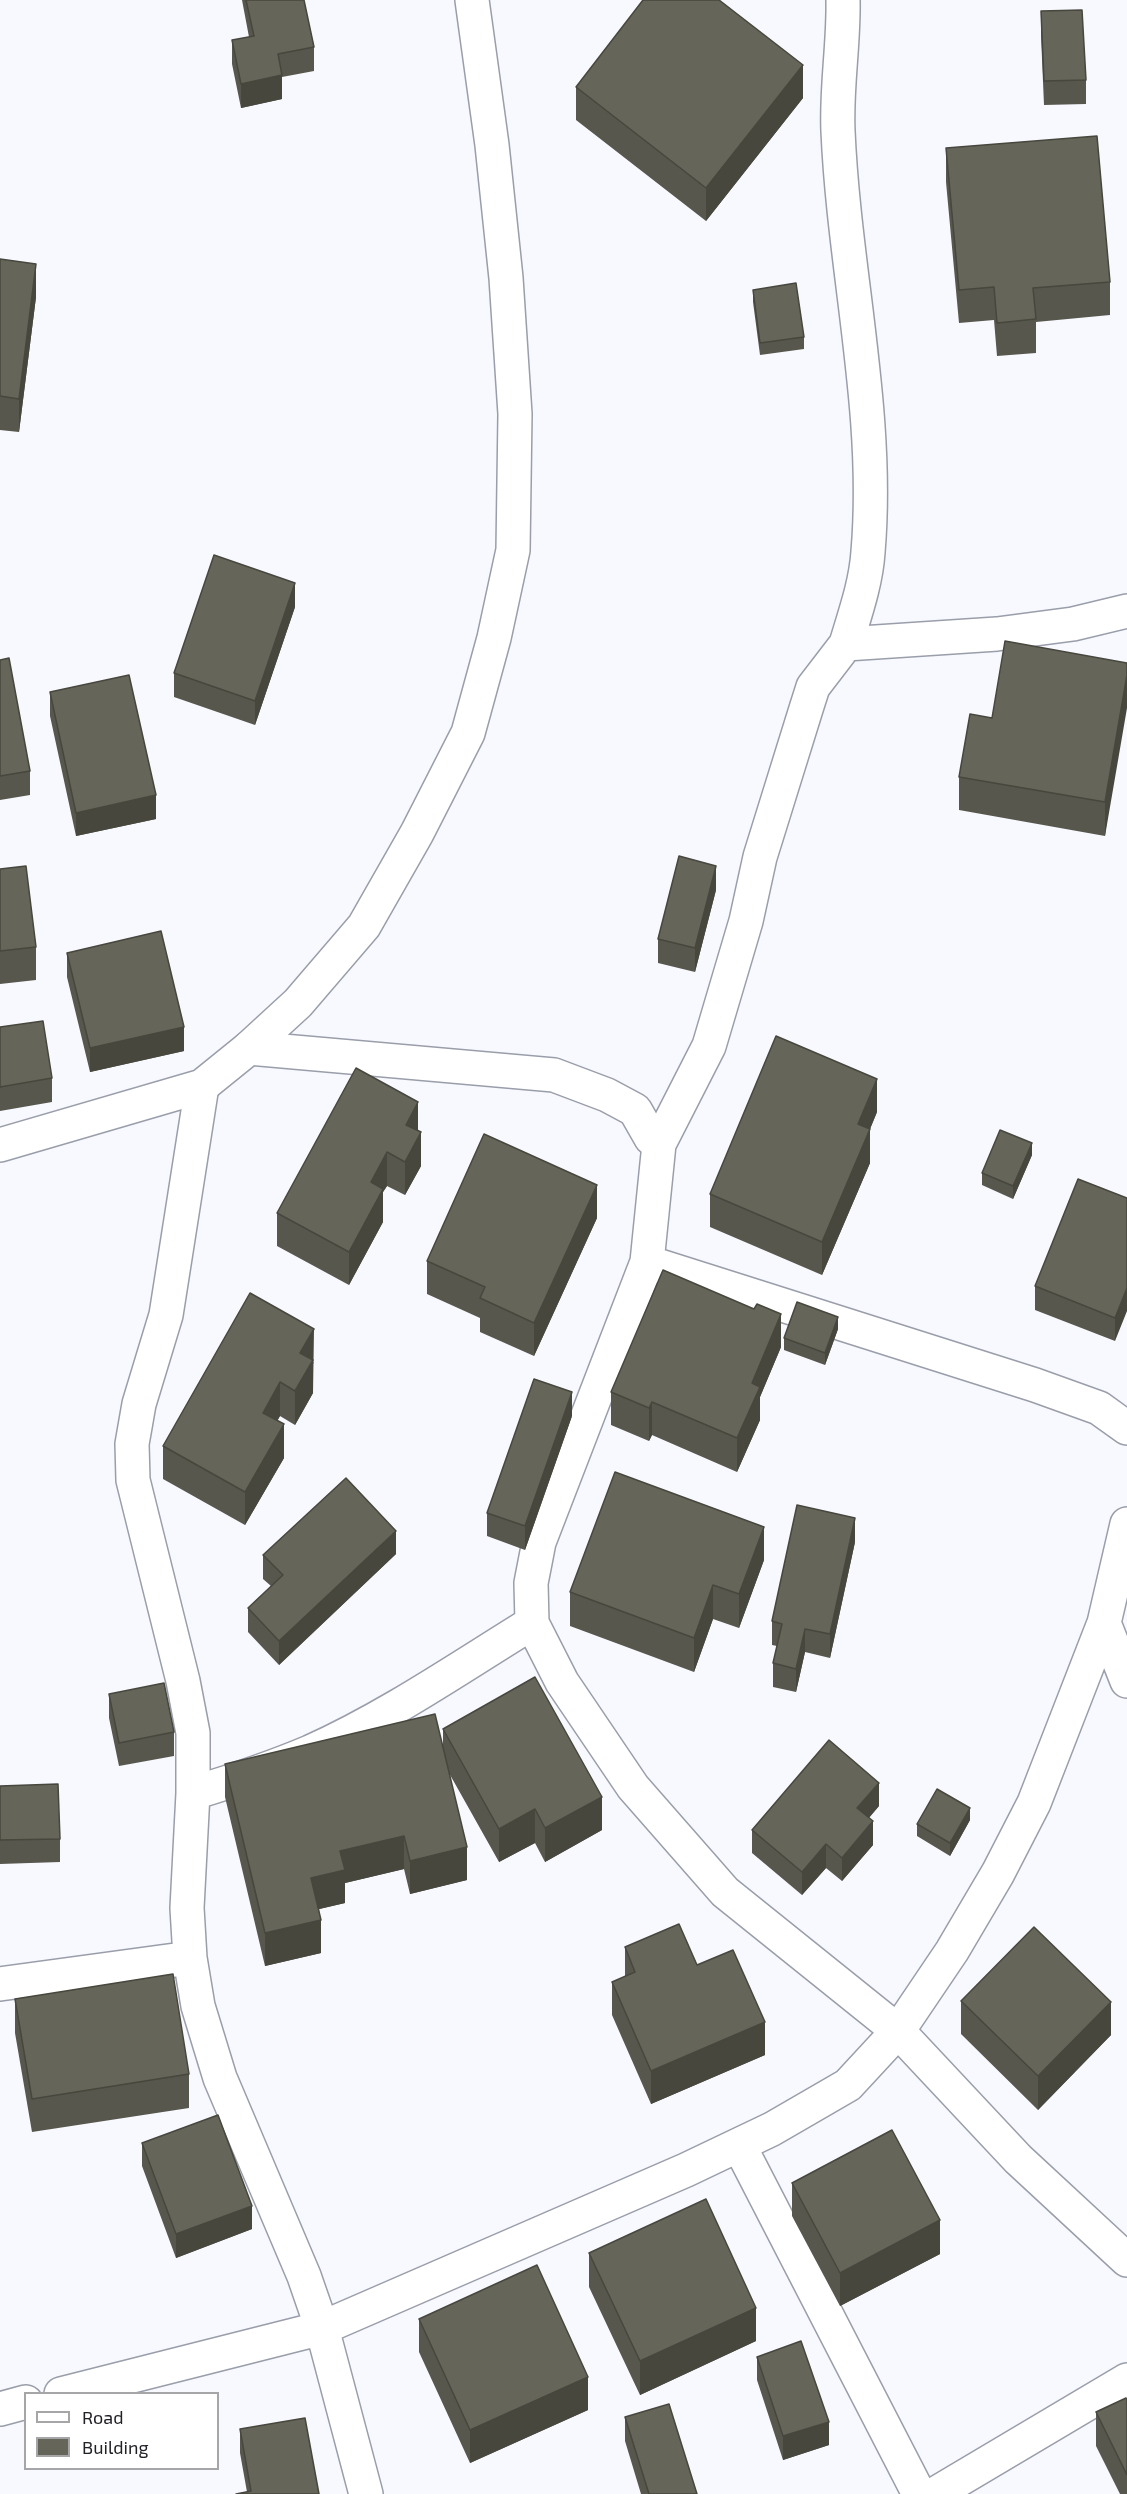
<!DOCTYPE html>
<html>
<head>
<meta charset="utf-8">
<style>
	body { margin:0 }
	#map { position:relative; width:1127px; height:2494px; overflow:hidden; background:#f7f9fe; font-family:"Exo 2",sans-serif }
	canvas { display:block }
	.legend { position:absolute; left:24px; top:2392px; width:195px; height:78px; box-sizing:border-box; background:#fff; border:2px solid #a6a6a8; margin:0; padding:8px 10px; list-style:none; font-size:18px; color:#202126 }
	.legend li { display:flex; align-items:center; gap:12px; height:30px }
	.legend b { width:30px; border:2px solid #a6a6a8 }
</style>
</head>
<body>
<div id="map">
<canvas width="1127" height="2494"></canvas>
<ul class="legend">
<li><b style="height:8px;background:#fff"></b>Road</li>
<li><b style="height:16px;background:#666559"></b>Building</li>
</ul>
</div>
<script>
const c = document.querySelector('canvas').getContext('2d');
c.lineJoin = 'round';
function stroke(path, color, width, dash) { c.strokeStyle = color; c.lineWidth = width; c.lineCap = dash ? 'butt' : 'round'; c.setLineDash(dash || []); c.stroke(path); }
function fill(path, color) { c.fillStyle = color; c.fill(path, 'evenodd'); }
const minor = new Path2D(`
	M 843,0 C 844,44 836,87 838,131 C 844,271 880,411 868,552 C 866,583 855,614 846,644
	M 1127,611 L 1073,624 L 997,634 L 846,644 L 813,687 L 806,709 L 760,857 L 746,921 L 709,1046 L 659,1144 L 647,1262 L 539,1542 L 531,1583 L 532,1623 L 562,1682 L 633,1787 L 725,1892 L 898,2031 L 1018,2159 L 1127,2260
	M 249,1048 L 554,1075 L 607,1095 L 635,1110 L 651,1138 L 659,1144
	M 202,1086 L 166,1315 L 139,1404 L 132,1444 L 133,1480 L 183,1681 L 193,1733 L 193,1793 L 187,1908 L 190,1958 L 198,2006 L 220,2078 L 304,2276 L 322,2328 L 366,2494
	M 647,1262 L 1035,1385 L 1099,1408 L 1127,1428
	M 1127,1524 L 1104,1623 L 1127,1681
	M 193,1793 C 233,1781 272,1768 310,1752 C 388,1717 459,1668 532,1623
	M 0,1984 L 190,1958
	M 739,2145 L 919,2494
	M 61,2394 L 322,2328 L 686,2170 L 772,2129 L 848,2085 L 898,2031 L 952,1951 L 998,1873 L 1034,1803 L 1104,1623
	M 0,2409 L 26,2402
	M 935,2494 L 1127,2380`);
const secondary = new Path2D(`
	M 0,1145 L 202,1086 L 249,1048 L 298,1003 L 364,926 L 417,833 L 468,733 L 494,638 L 513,550 L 515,414 L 506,278 L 492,145 L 472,0`);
stroke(minor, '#9a9eaa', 36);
stroke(secondary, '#9a9eaa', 36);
stroke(minor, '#fff', 33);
stroke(secondary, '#fff', 33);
fill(new Path2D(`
	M 242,0 L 304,0 L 314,47 L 314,71 L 282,77 L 282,99 L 241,108 L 232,64 L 232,40 L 249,37 Z
	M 1041,11 L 1086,80 L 1086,104 L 1044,105 L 1041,35 Z
	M 576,87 L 803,98 L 706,221 L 576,120 Z
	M 946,148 L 1110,282 L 1110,315 L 1036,322 L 1036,353 L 997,356 L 994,320 L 959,323 L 946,182 Z
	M 0,259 L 36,297 L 19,432 L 0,430 Z
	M 753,290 L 804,337 L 804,349 L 760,355 L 753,302 Z
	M 295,607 L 255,725 L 174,697 L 174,673 Z
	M 0,660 L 30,771 L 30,795 L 0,800 Z
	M 1127,663 L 1105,836 L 959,810 L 959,777 Z
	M 50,692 L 156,819 L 76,836 L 50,716 Z
	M 0,869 L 36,947 L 36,980 L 0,984 Z
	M 716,890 L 695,972 L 658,963 L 658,939 Z
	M 67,953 L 184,1051 L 90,1072 L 67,977 Z
	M 0,1027 L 52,1078 L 52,1102 L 0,1111 Z
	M 877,1112 L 870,1129 L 870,1163 L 822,1275 L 710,1227 L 710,1194 Z
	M 418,1131 L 421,1166 L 405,1195 L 387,1186 L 383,1192 L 383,1222 L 349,1285 L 277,1246 L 277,1213 Z
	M 1032,1155 L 1013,1199 L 982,1185 L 982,1173 Z
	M 1127,1198 L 1115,1341 L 1035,1310 L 1035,1286 Z
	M 597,1218 L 534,1356 L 480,1332 L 480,1318 L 427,1294 L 427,1261 Z
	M 838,1329 L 825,1365 L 784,1350 L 784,1338 Z
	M 781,1347 L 760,1397 L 760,1420 L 737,1472 L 652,1435 L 649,1441 L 611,1425 L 611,1392 Z
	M 314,1362 L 313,1364 L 313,1393 L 295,1425 L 280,1416 L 277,1421 L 284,1458 L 245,1525 L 163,1479 L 163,1446 Z
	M 572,1416 L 525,1550 L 487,1536 L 487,1513 Z
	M 855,1542 L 830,1658 L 805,1652 L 796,1692 L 773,1687 L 773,1663 L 777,1646 L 772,1645 L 772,1621 Z
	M 396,1554 L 279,1665 L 248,1632 L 248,1608 L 271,1586 L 263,1579 L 263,1555 Z
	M 764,1560 L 739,1628 L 713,1619 L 694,1672 L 570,1626 L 570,1592 Z
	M 109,1694 L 174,1732 L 174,1756 L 119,1766 L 109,1718 Z
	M 443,1729 L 602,1830 L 545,1862 L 535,1843 L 499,1862 L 449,1773 L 467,1880 L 410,1894 L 404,1869 L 345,1883 L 345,1903 L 319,1909 L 321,1953 L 265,1966 L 225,1797 L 225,1764 L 443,1748 Z
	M 0,1786 L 60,1839 L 60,1862 L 0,1864 Z
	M 879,1806 L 869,1818 L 873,1845 L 842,1881 L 826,1868 L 802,1895 L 752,1853 L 752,1830 Z
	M 970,1820 L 950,1856 L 917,1836 L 917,1824 Z
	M 625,1947 L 765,2055 L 651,2104 L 612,2015 L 612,1982 L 625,1977 Z
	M 15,1999 L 189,2074 L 189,2108 L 32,2132 L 15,2033 Z
	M 961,2001 L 1111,2035 L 1038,2110 L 961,2034 Z
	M 142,2143 L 252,2229 L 176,2258 L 142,2166 Z
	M 792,2183 L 940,2254 L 840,2306 L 792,2216 Z
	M 589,2253 L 756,2341 L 640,2395 L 589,2287 Z
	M 419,2319 L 588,2410 L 470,2463 L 419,2352 Z
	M 757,2357 L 829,2445 L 783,2460 L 757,2380 Z
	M 1127,2399 L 1127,2494 L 1120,2494 L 1096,2446 L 1096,2412 Z
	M 625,2417 L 697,2494 L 641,2494 L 625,2441 Z
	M 240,2429 L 319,2494 L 247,2492 L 240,2453 Z`), '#58574d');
fill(new Path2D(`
	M 803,65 L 803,98 L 706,221 L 706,188 Z
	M 282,75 L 282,99 L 241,108 L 241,84 Z
	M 36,264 L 36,297 L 19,432 L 19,399 Z
	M 295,583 L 295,607 L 255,725 L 255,701 Z
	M 1127,675 L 1127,708 L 1105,836 L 1105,802 Z
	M 156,795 L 156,819 L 76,836 L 76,813 Z
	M 716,866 L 716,890 L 695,972 L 695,948 Z
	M 184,1027 L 184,1051 L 90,1072 L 90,1048 Z
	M 877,1079 L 877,1112 L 858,1158 L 858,1124 Z
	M 418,1102 L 418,1135 L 406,1125 Z
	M 870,1129 L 870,1163 L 822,1275 L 822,1242 Z
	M 421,1132 L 421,1166 L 405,1195 L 405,1162 Z
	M 1032,1143 L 1032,1155 L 1013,1199 L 1013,1186 Z
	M 387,1152 L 387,1186 L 383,1192 L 383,1222 L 349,1285 L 349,1252 L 371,1182 Z
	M 597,1185 L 597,1218 L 534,1356 L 534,1323 Z
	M 1127,1288 L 1127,1311 L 1115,1341 L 1115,1318 Z
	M 781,1314 L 781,1347 L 760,1397 L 760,1420 L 737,1472 L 737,1438 L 752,1383 Z
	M 838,1317 L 838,1329 L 825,1365 L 825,1353 Z
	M 314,1329 L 313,1393 L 295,1425 L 295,1391 L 300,1353 Z
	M 280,1382 L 280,1416 L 263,1446 L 263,1413 Z
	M 572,1392 L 572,1416 L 525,1550 L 525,1526 Z
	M 652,1402 L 652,1435 L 649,1441 L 649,1408 Z
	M 284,1424 L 284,1458 L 245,1525 L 245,1492 Z
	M 855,1518 L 855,1542 L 830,1658 L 830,1634 Z
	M 764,1527 L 764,1560 L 739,1628 L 739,1594 Z
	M 396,1531 L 396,1554 L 279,1665 L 279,1641 Z
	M 713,1585 L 713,1619 L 694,1672 L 694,1638 Z
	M 805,1629 L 805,1652 L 796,1692 L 796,1669 Z
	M 879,1783 L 879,1806 L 857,1831 L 857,1808 Z
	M 602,1797 L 602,1830 L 545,1862 L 545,1828 Z
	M 970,1808 L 970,1820 L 950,1856 L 950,1843 Z
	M 535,1809 L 535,1843 L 499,1862 L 499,1829 Z
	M 873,1821 L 873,1845 L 842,1881 L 842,1858 Z
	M 404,1836 L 404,1869 L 345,1883 L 345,1903 L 311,1911 L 311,1878 L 340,1851 Z
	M 826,1844 L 826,1868 L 802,1895 L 802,1872 Z
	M 467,1847 L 467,1880 L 410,1894 L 410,1861 Z
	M 321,1920 L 321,1953 L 265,1966 L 265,1933 Z
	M 1111,2002 L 1111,2035 L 1038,2110 L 1038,2076 Z
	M 765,2022 L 765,2055 L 651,2104 L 651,2071 Z
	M 252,2206 L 252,2229 L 176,2258 L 176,2234 Z
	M 940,2220 L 940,2254 L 840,2306 L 840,2273 Z
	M 756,2308 L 756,2341 L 640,2395 L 640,2361 Z
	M 588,2377 L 588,2410 L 470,2463 L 470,2430 Z
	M 829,2422 L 829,2445 L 783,2460 L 783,2436 Z`), '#47473e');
const building = new Path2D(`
	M 246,0 L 304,0 L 314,47 L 278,54 L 282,75 L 241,84 L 232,40 L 254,36 Z
	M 643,0 L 719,0 L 803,65 L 706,188 L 576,87 Z
	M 1082,10 L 1086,80 L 1044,81 L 1041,11 Z
	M 1097,136 L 1110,282 L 1033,288 L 1036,319 L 997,323 L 994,287 L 959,290 L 946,148 Z
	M 0,259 L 36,264 L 19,399 L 0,396 Z
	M 796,283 L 804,337 L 760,343 L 753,290 Z
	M 214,555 L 295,583 L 255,701 L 174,673 Z
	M 1005,641 L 1127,663 L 1127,675 L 1105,802 L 959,777 L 970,714 L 992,718 Z
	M 9,658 L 30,771 L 0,776 L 0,660 Z
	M 129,675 L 156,795 L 76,813 L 50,692 Z
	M 679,856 L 716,866 L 695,948 L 658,939 Z
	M 26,866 L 36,947 L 0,951 L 0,869 Z
	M 161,931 L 184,1027 L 90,1048 L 67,953 Z
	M 43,1021 L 52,1078 L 0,1087 L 0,1027 Z
	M 776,1036 L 877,1079 L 858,1124 L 870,1129 L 822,1242 L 710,1194 Z
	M 356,1068 L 418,1102 L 406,1125 L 421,1132 L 405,1162 L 387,1152 L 371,1182 L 383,1189 L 349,1252 L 277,1213 Z
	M 1000,1130 L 1032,1143 L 1013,1186 L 982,1173 Z
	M 484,1134 L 597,1185 L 534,1323 L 480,1298 L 485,1287 L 427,1261 Z
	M 1078,1179 L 1127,1198 L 1127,1288 L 1115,1318 L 1035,1286 Z
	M 663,1270 L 754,1309 L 757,1304 L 781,1314 L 752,1383 L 760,1387 L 737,1438 L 652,1402 L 649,1408 L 611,1392 Z
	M 250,1293 L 314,1329 L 300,1353 L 313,1360 L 295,1391 L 280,1382 L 263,1413 L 284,1424 L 245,1492 L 163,1446 Z
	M 797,1302 L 838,1317 L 825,1353 L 784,1338 Z
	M 534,1379 L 572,1392 L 525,1526 L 487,1513 Z
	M 615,1472 L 764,1527 L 739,1594 L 713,1585 L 694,1638 L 570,1592 Z
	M 346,1478 L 396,1531 L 279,1641 L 248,1608 L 283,1575 L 263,1555 Z
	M 797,1505 L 855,1518 L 830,1634 L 805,1629 L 796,1669 L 773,1663 L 782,1624 L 772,1621 Z
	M 535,1677 L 602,1797 L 545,1828 L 535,1809 L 499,1829 L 443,1729 Z
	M 164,1683 L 174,1732 L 119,1743 L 109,1694 Z
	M 435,1714 L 467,1847 L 410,1861 L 404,1836 L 340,1851 L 345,1870 L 311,1878 L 321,1920 L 265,1933 L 225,1764 Z
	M 829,1740 L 879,1783 L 857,1808 L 873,1821 L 842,1858 L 826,1844 L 802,1872 L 752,1830 Z
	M 58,1784 L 60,1839 L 0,1840 L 0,1786 Z
	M 937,1789 L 970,1808 L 950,1843 L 917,1824 Z
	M 679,1924 L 697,1965 L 733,1950 L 765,2022 L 651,2071 L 612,1982 L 635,1972 L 625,1947 Z
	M 1034,1927 L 1111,2002 L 1038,2076 L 961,2001 Z
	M 173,1974 L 189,2074 L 32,2099 L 15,1999 Z
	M 218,2115 L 252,2206 L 176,2234 L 142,2143 Z
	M 892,2130 L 940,2220 L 840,2273 L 792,2183 Z
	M 706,2199 L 756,2308 L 640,2361 L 589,2253 Z
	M 537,2265 L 588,2377 L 470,2430 L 419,2319 Z
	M 801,2341 L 829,2422 L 783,2436 L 757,2357 Z
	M 1126,2398 L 1127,2399 L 1127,2475 L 1096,2412 Z
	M 669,2404 L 697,2494 L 649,2494 L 625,2417 Z
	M 305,2418 L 319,2494 L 236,2494 L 251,2491 L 240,2429 Z`);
fill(building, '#666559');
stroke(building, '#47473e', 1.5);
</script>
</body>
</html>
